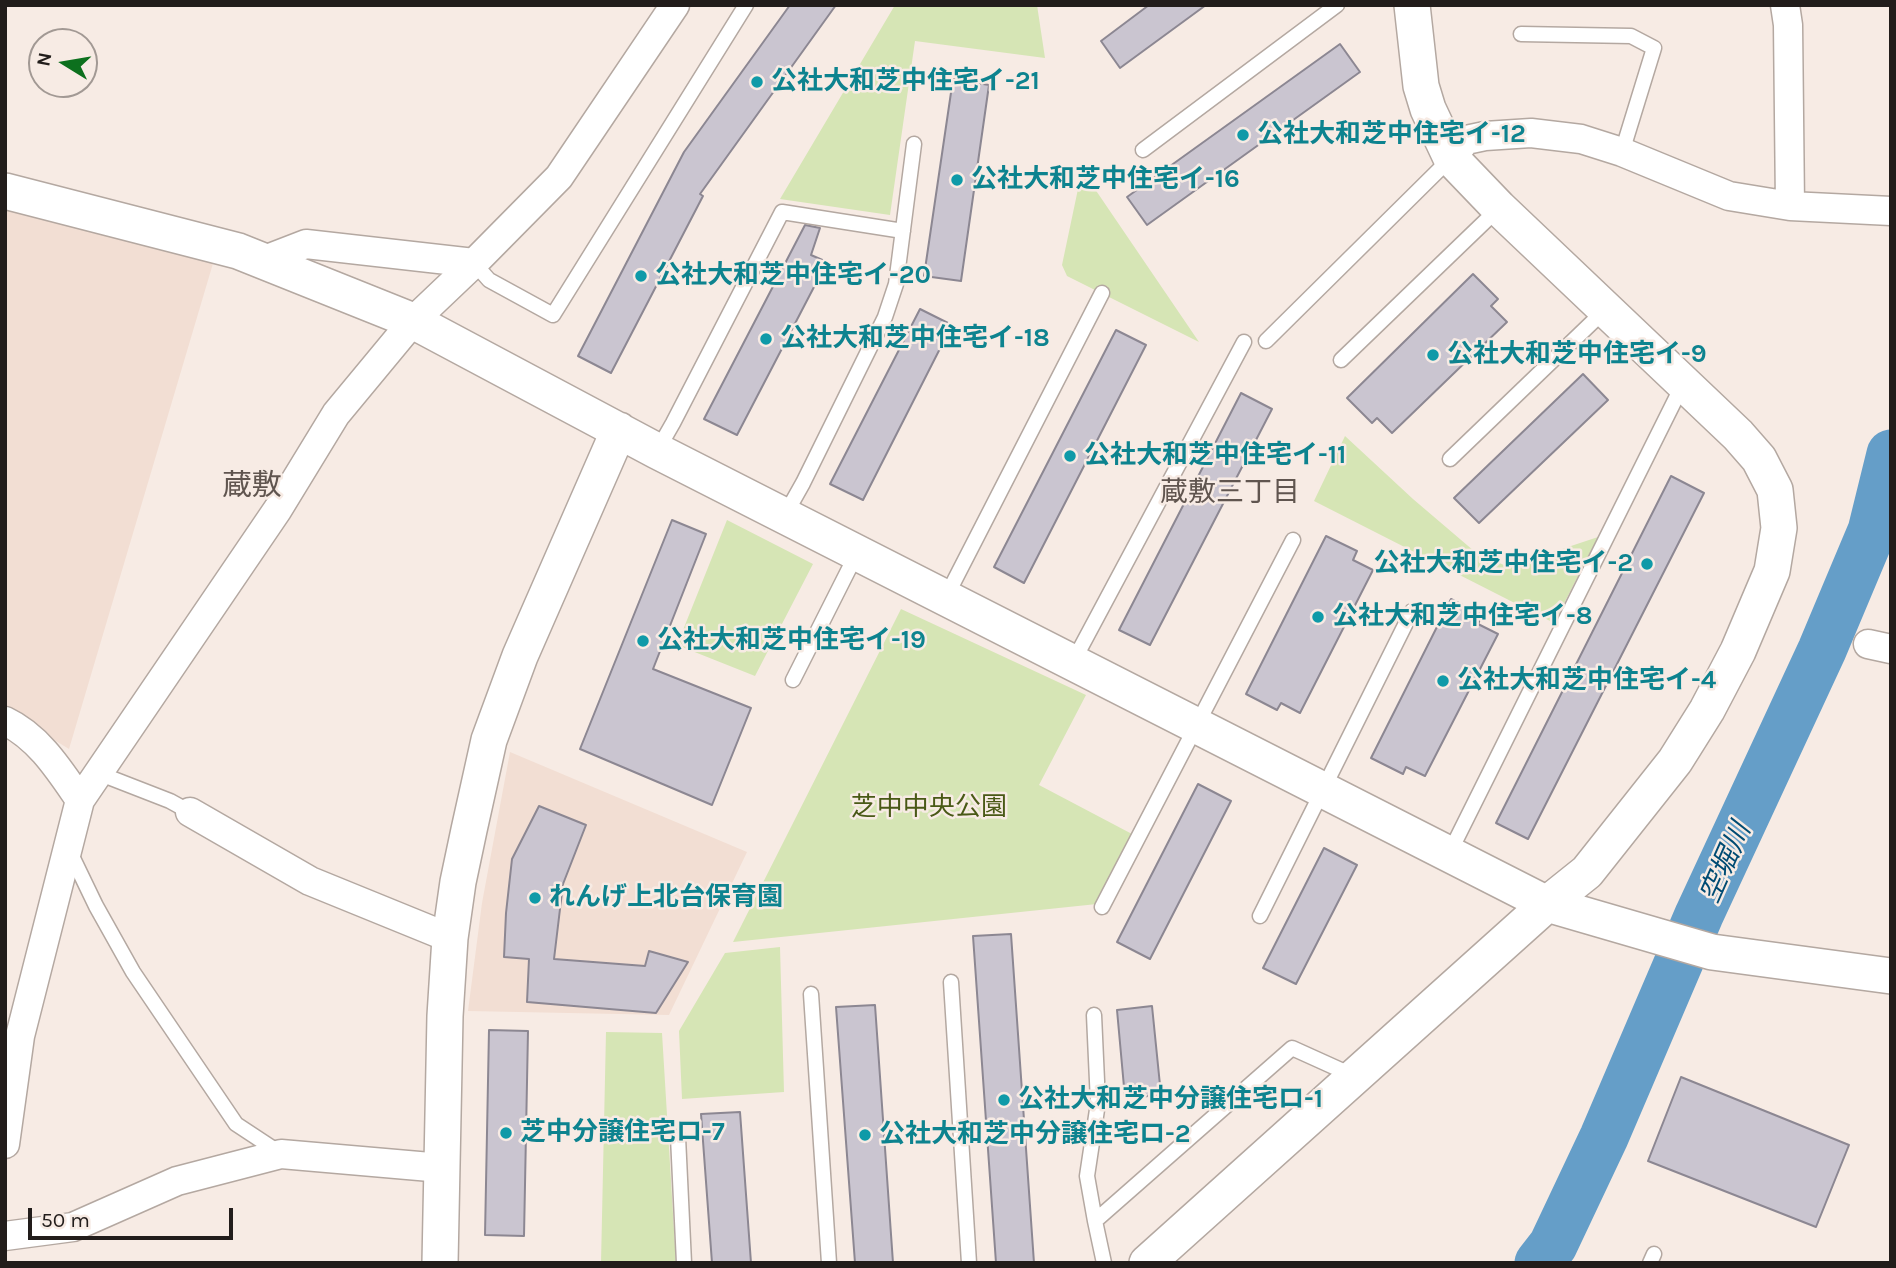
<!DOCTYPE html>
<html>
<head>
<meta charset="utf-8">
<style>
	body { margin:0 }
	#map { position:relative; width:1896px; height:1268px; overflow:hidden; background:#f7ebe4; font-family:Karla,sans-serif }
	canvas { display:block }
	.frame { position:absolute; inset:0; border:7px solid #221d1b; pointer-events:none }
	.north { position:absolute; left:28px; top:28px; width:70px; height:70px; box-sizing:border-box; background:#f7ebe4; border:2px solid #a29994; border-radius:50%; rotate:281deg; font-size:19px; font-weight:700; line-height:28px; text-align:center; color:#221d1b }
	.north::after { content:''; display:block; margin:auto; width:24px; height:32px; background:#0d701e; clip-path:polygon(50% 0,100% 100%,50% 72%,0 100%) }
	.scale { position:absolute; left:28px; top:1208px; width:205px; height:32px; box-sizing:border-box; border:4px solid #221d1b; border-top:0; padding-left:9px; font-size:21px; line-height:24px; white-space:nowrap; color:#221d1b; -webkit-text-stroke:5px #f7ebe4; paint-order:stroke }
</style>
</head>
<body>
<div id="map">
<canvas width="1896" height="1268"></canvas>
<div class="frame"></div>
<div class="north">N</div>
<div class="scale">50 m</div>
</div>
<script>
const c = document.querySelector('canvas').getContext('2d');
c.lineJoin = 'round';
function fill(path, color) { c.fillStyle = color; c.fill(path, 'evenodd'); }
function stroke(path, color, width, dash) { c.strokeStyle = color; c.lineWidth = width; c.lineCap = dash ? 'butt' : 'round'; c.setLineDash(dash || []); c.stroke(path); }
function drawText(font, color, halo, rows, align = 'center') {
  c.font = font + ' Karla,"Noto Sans JP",sans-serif'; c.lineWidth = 5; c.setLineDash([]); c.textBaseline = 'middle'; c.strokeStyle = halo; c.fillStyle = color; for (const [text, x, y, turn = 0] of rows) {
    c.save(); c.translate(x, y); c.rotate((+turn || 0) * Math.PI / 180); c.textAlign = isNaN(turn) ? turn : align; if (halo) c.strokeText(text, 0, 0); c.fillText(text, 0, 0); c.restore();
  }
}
fill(new Path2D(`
	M 5,205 L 214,260 L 69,749 L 5,710 Z
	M 510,752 L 747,852 L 669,1015 L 468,1011 L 482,903 Z`), '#f2ded3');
fill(new Path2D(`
	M 895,5 L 1037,5 L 1045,58 L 915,41 L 890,215 L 780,199 Z
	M 1082,170 L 1199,342 L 1067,276 L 1062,265 Z
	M 1345,436 L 1413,499 L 1474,551 L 1508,567 L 1598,537 L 1554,623 L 1314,501 Z
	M 727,520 L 813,564 L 755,676 L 677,645 Z
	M 901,609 L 1086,695 L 1039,785 L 1132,834 L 1097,904 L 733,942 Z
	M 780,947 L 784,1092 L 682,1099 L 679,1031 L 725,953 Z
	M 606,1032 L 662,1033 L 676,1263 L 601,1263 Z`), '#d6e5b5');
stroke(new Path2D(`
	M 1539,1263 L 1553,1245 L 1604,1137 L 1699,915 L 1822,650 L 1872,531 L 1891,454`), '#659ec8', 49);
const building = new Path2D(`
	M 790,5 L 836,5 L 700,194 L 703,196 L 611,373 L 578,356 L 684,152 Z
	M 1149,5 L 1206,5 L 1120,68 L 1101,41 Z
	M 1340,44 L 1360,72 L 1147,225 L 1127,197 Z
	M 953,79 L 989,85 L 961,281 L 924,276 Z
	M 805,225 L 820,228 L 811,255 L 827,262 L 737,435 L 704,419 Z
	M 1473,274 L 1498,299 L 1491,306 L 1507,322 L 1392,433 L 1377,418 L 1372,423 L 1347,398 Z
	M 920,309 L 952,325 L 863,500 L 830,484 Z
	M 1116,330 L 1146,345 L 1024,583 L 994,567 Z
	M 1583,374 L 1608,400 L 1479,523 L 1454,498 Z
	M 1241,393 L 1272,409 L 1150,645 L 1119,630 Z
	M 1671,476 L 1704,493 L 1528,839 L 1496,823 Z
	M 672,520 L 706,534 L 653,669 L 751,708 L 712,805 L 580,749 Z
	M 1326,536 L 1357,551 L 1353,560 L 1373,570 L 1300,713 L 1281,703 L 1277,710 L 1246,694 Z
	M 1451,599 L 1482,615 L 1478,624 L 1498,634 L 1425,776 L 1406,767 L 1403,774 L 1371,758 Z
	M 1198,784 L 1231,801 L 1150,959 L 1117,942 Z
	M 539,806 L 586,825 L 563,884 L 554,959 L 645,966 L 649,951 L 688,962 L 656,1013 L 527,1002 L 529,959 L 504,957 L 506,913 L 512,859 Z
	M 1324,848 L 1357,865 L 1296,984 L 1263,968 Z
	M 1011,934 L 1034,1263 L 996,1263 L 973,936 Z
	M 875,1005 L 893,1263 L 855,1263 L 836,1007 Z
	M 1152,1006 L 1161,1095 L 1125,1098 L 1117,1010 Z
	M 489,1030 L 528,1031 L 524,1236 L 485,1235 Z
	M 1681,1077 L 1849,1145 L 1816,1227 L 1648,1161 Z
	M 740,1112 L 751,1263 L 712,1263 L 701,1114 Z`);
fill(building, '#cac5d0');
stroke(building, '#8c8792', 2);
const service = new Path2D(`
	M 1521,34 L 1631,36 L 1654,48 L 1622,152
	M 1143,150 L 1337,5
	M 474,263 L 489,280 L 553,315 L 746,5
	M 1266,341 L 1450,159
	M 1341,360 L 1499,208
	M 657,451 L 673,423 L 782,212 L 903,231
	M 1450,459 L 1605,310
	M 785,515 L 803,483 L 885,317 L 896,284 L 914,144
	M 946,597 L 1102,293
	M 1073,662 L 1244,342
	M 793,680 L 857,553
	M 98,773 L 170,801 L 190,812
	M 70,852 L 96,906 L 133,972 L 236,1124 L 280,1153
	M 1449,854 L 1683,384
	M 1102,907 L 1293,540
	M 1260,916 L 1412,611
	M 951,982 L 969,1263
	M 811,994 L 829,1263
	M 1094,1015 L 1098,1103 L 1087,1176 L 1095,1221
	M 678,1137 L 684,1263
	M 1104,1263 L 1095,1221 L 1292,1048 L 1354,1076
	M 1650,1263 L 1654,1254`);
const minor = new Path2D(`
	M 1785,5 L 1788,25 L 1790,206
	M 1451,158 L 1466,140 L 1485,136 L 1531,133 L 1581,139 L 1622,152 L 1729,196 L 1790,206 L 1891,211
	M 262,261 L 306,244 L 474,263
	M 1868,644 L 1891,649
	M 5,721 C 39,737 60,771 80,800
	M 190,812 L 310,881 L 450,938
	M 5,1144 L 20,1036 L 80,800 L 278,509 L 336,414 L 413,321 L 474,263 L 559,177 L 675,5
	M 5,1236 L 73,1227 L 177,1181 L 281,1154 L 442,1168`);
const tertiary = new Path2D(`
	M 5,191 L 238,251 L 413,321 L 657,451 L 1547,904 L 1712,952 L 1891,976
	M 440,1263 L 445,1016 L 450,938 L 458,882 L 469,830 L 489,740 L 520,656 L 619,430
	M 1147,1263 L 1547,904 L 1587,872 L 1675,761 L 1707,710 L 1738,651 L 1772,571 L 1779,528 L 1775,490 L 1759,459 L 1738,435 L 1499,208 L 1451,158 L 1428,109 L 1421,86 L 1412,5`);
stroke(service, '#b4a8a1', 17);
stroke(minor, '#b4a8a1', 31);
stroke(tertiary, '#b4a8a1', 38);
stroke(service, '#fff', 14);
stroke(minor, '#fff', 28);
stroke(tertiary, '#fff', 35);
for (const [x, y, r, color] of [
	[757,82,7,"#0f9aa8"],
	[1243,135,7,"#0f9aa8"],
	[957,180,7,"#0f9aa8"],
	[641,276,7,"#0f9aa8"],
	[766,339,7,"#0f9aa8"],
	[1433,355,7,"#0f9aa8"],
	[1070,456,7,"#0f9aa8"],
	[1647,564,7,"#0f9aa8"],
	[1318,617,7,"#0f9aa8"],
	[643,641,7,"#0f9aa8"],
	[1443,681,7,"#0f9aa8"],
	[535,898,7,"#0f9aa8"],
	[1004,1100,7,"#0f9aa8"],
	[506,1133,7,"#0f9aa8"],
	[865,1135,7,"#0f9aa8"]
]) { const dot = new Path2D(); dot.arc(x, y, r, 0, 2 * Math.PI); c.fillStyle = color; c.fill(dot); stroke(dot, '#f7ebe4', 2.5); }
drawText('bold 26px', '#0d838f', '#f7ebe4', [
	["公社大和芝中住宅イ-21",771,82],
	["公社大和芝中住宅イ-12",1257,135],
	["公社大和芝中住宅イ-16",971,180],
	["公社大和芝中住宅イ-20",655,276],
	["公社大和芝中住宅イ-18",780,339],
	["公社大和芝中住宅イ-9",1447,355],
	["公社大和芝中住宅イ-11",1084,456],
	["公社大和芝中住宅イ-2",1633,564,"right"],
	["公社大和芝中住宅イ-8",1332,617],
	["公社大和芝中住宅イ-19",657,641],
	["公社大和芝中住宅イ-4",1457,681],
	["れんげ上北台保育園",549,898],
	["公社大和芝中分譲住宅ロ-1",1018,1100],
	["芝中分譲住宅ロ-7",520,1133],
	["公社大和芝中分譲住宅ロ-2",879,1135]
], 'left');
drawText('26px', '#495916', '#f7ebe4', [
	["芝中中央公園",929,808]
]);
drawText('28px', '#60554f', '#f7ebe4', [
	["蔵敷三丁目",1230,493]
]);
drawText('italic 28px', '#004b73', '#f7ebe4', [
	["空堀川",1726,863,-66]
]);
drawText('30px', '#60554f', '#f7ebe4', [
	["蔵敷",252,486]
]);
</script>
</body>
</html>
